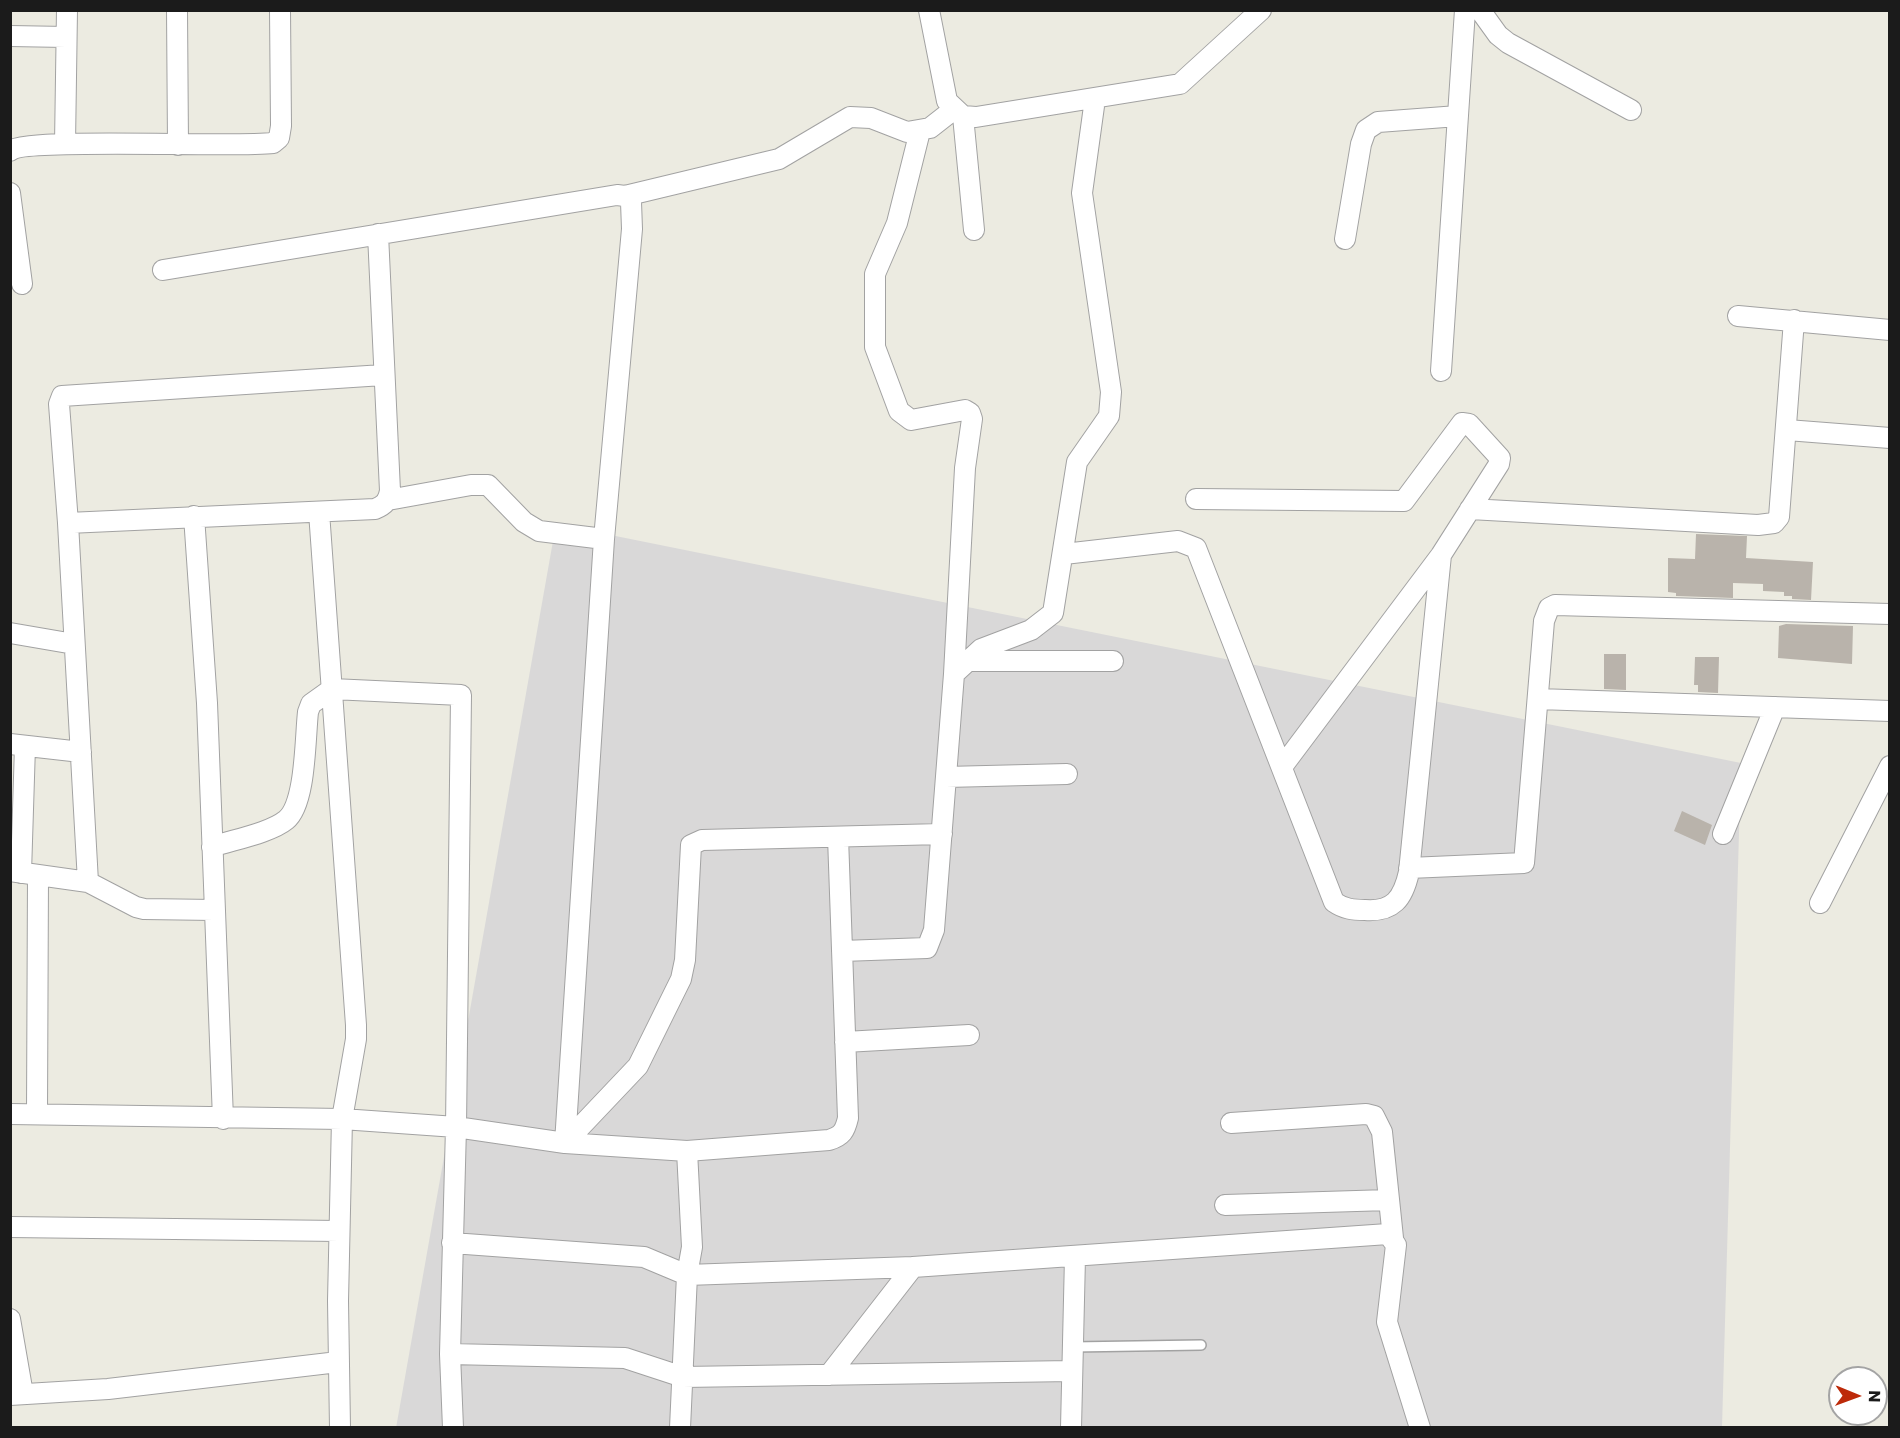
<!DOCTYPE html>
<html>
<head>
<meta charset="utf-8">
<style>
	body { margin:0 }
	#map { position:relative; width:1900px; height:1438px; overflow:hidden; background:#ecebe1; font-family:Poppins,sans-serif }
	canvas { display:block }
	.frame { position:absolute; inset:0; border:12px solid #1b1b1b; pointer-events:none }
	.north { position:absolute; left:1828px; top:1366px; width:60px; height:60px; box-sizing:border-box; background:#fff; border:2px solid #a4a4a4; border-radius:50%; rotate:91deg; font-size:16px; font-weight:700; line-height:24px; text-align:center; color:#1b1b1b }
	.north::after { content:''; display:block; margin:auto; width:21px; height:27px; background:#bd2a09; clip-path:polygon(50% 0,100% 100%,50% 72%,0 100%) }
</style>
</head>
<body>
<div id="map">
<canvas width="1900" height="1438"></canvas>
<div class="frame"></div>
<div class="north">N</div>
</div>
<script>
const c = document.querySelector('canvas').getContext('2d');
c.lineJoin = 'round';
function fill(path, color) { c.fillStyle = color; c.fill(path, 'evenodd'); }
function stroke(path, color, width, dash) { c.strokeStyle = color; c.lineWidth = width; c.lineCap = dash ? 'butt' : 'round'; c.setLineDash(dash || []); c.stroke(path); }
fill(new Path2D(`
	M 556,524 L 1741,763 L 1722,1427 L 396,1428 Z`), '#d9d8d8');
fill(new Path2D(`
	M 1696,534 L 1747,536 L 1746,558 L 1813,562 L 1811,600 L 1792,599 L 1792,596 L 1784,596 L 1784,592 L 1763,591 L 1763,584 L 1733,583 L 1733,598 L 1676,596 L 1676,593 L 1668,592 L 1668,558 L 1695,559 Z
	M 1786,624 L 1853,626 L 1852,664 L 1778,658 L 1779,626 Z
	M 1604,654 L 1626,654 L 1626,690 L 1604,689 Z
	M 1695,657 L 1719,657 L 1718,693 L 1698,692 L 1698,685 L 1694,685 Z
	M 1682,811 L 1712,825 L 1705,845 L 1674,831 Z`), '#b9b3ab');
const lane = new Path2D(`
	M 1072,1347 L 1201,1345`);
const street = new Path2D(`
	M 177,10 L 178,145
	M 929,10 L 947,101 L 963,116 L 976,117 L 1180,84 L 1261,10
	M 1480,10 L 1498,35 L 1508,43 L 1631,110
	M 10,36 L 66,37
	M 963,116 L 974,230
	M 65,144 L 67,10
	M 10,151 C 26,137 233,148 273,143 L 279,138 L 281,126 L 280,10
	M 10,193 L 22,284
	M 625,196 L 779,159 L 850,117 L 871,118 L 907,132 L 930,128 L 953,110
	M 1345,239 L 1361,144 L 1366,130 L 1378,122 L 1458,116
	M 163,270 L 617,195 L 625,196 L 631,202 L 632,229 L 604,539 L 565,1143
	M 1738,316 L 1890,330
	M 1441,371 L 1465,10
	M 1787,430 L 1890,438
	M 1196,499 L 1404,501 L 1462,423 L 1469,424 L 1500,458 L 1499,464 L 1441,555 L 1282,767
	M 388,500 L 471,485 L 488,485 L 524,522 L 539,531 L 604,539
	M 1470,509 L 1758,525 L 1774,523 L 1779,517 L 1794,320
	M 194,516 L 207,703 L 223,1119
	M 68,523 L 375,509 C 385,505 388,501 390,491 L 378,234
	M 1064,554 L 1178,541 L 1196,548 L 1334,902 C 1344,909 1353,910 1365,910 C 1393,912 1403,899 1409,872 L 1441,555
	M 10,633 L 74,644
	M 967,661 L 1113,661
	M 954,674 L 981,649 L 1031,630 L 1053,613 L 1077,462 L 1109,416 L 1111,392 L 1082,193 L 1095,99
	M 1538,699 L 1890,711
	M 10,744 L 81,752
	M 946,777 L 1067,774
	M 1723,834 L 1775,707
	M 212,847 C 232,840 270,833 286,820 C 306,804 305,738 308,712 L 311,704 L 332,689 L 461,695 L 456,1127 L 342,1119 L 356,1039 L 356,1025 L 319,512
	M 1409,868 L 1524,863 L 1544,621 L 1549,608 L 1555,605 L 1890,614
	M 10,871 L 88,882 L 136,907 L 144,909 L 214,910
	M 21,873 L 25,746
	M 88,882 L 68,523 L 59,404 L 62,396 L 383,375
	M 1820,903 L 1890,766
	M 842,951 L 927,948 L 934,930 L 954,674 L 965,468 L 972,419 L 970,413 L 965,410 L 911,420 L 899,411 L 875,347 L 875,274 L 897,223 L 920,131
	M 845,1042 L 969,1035
	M 37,1113 L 38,875
	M 10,1114 L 342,1119 L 338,1301 L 340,1428
	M 1231,1123 L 1366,1114 L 1374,1116 L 1382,1132 L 1393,1238
	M 565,1143 L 638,1066 L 681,979 L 685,960 L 691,845 L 702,840 L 942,834
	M 687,1151 L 829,1140 C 842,1136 845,1131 848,1118 L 838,837
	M 1225,1205 L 1389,1200
	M 10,1227 L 339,1231
	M 452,1243 L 644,1257 L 687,1275 L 913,1267 L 1388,1234 L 1396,1245 L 1387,1322 L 1420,1428
	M 10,1319 L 23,1394
	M 450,1354 L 625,1358 L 683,1377 L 1071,1371
	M 829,1375 L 913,1267
	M 10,1395 L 108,1389 L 338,1362
	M 453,1428 L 450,1354 L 456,1127 L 565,1143 L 687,1151 L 692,1247 L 687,1275 L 680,1428
	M 1071,1428 L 1075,1257`);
stroke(lane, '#a2a2a2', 12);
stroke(street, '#a2a2a2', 22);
stroke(lane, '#fff', 9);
stroke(street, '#fff', 20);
</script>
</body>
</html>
